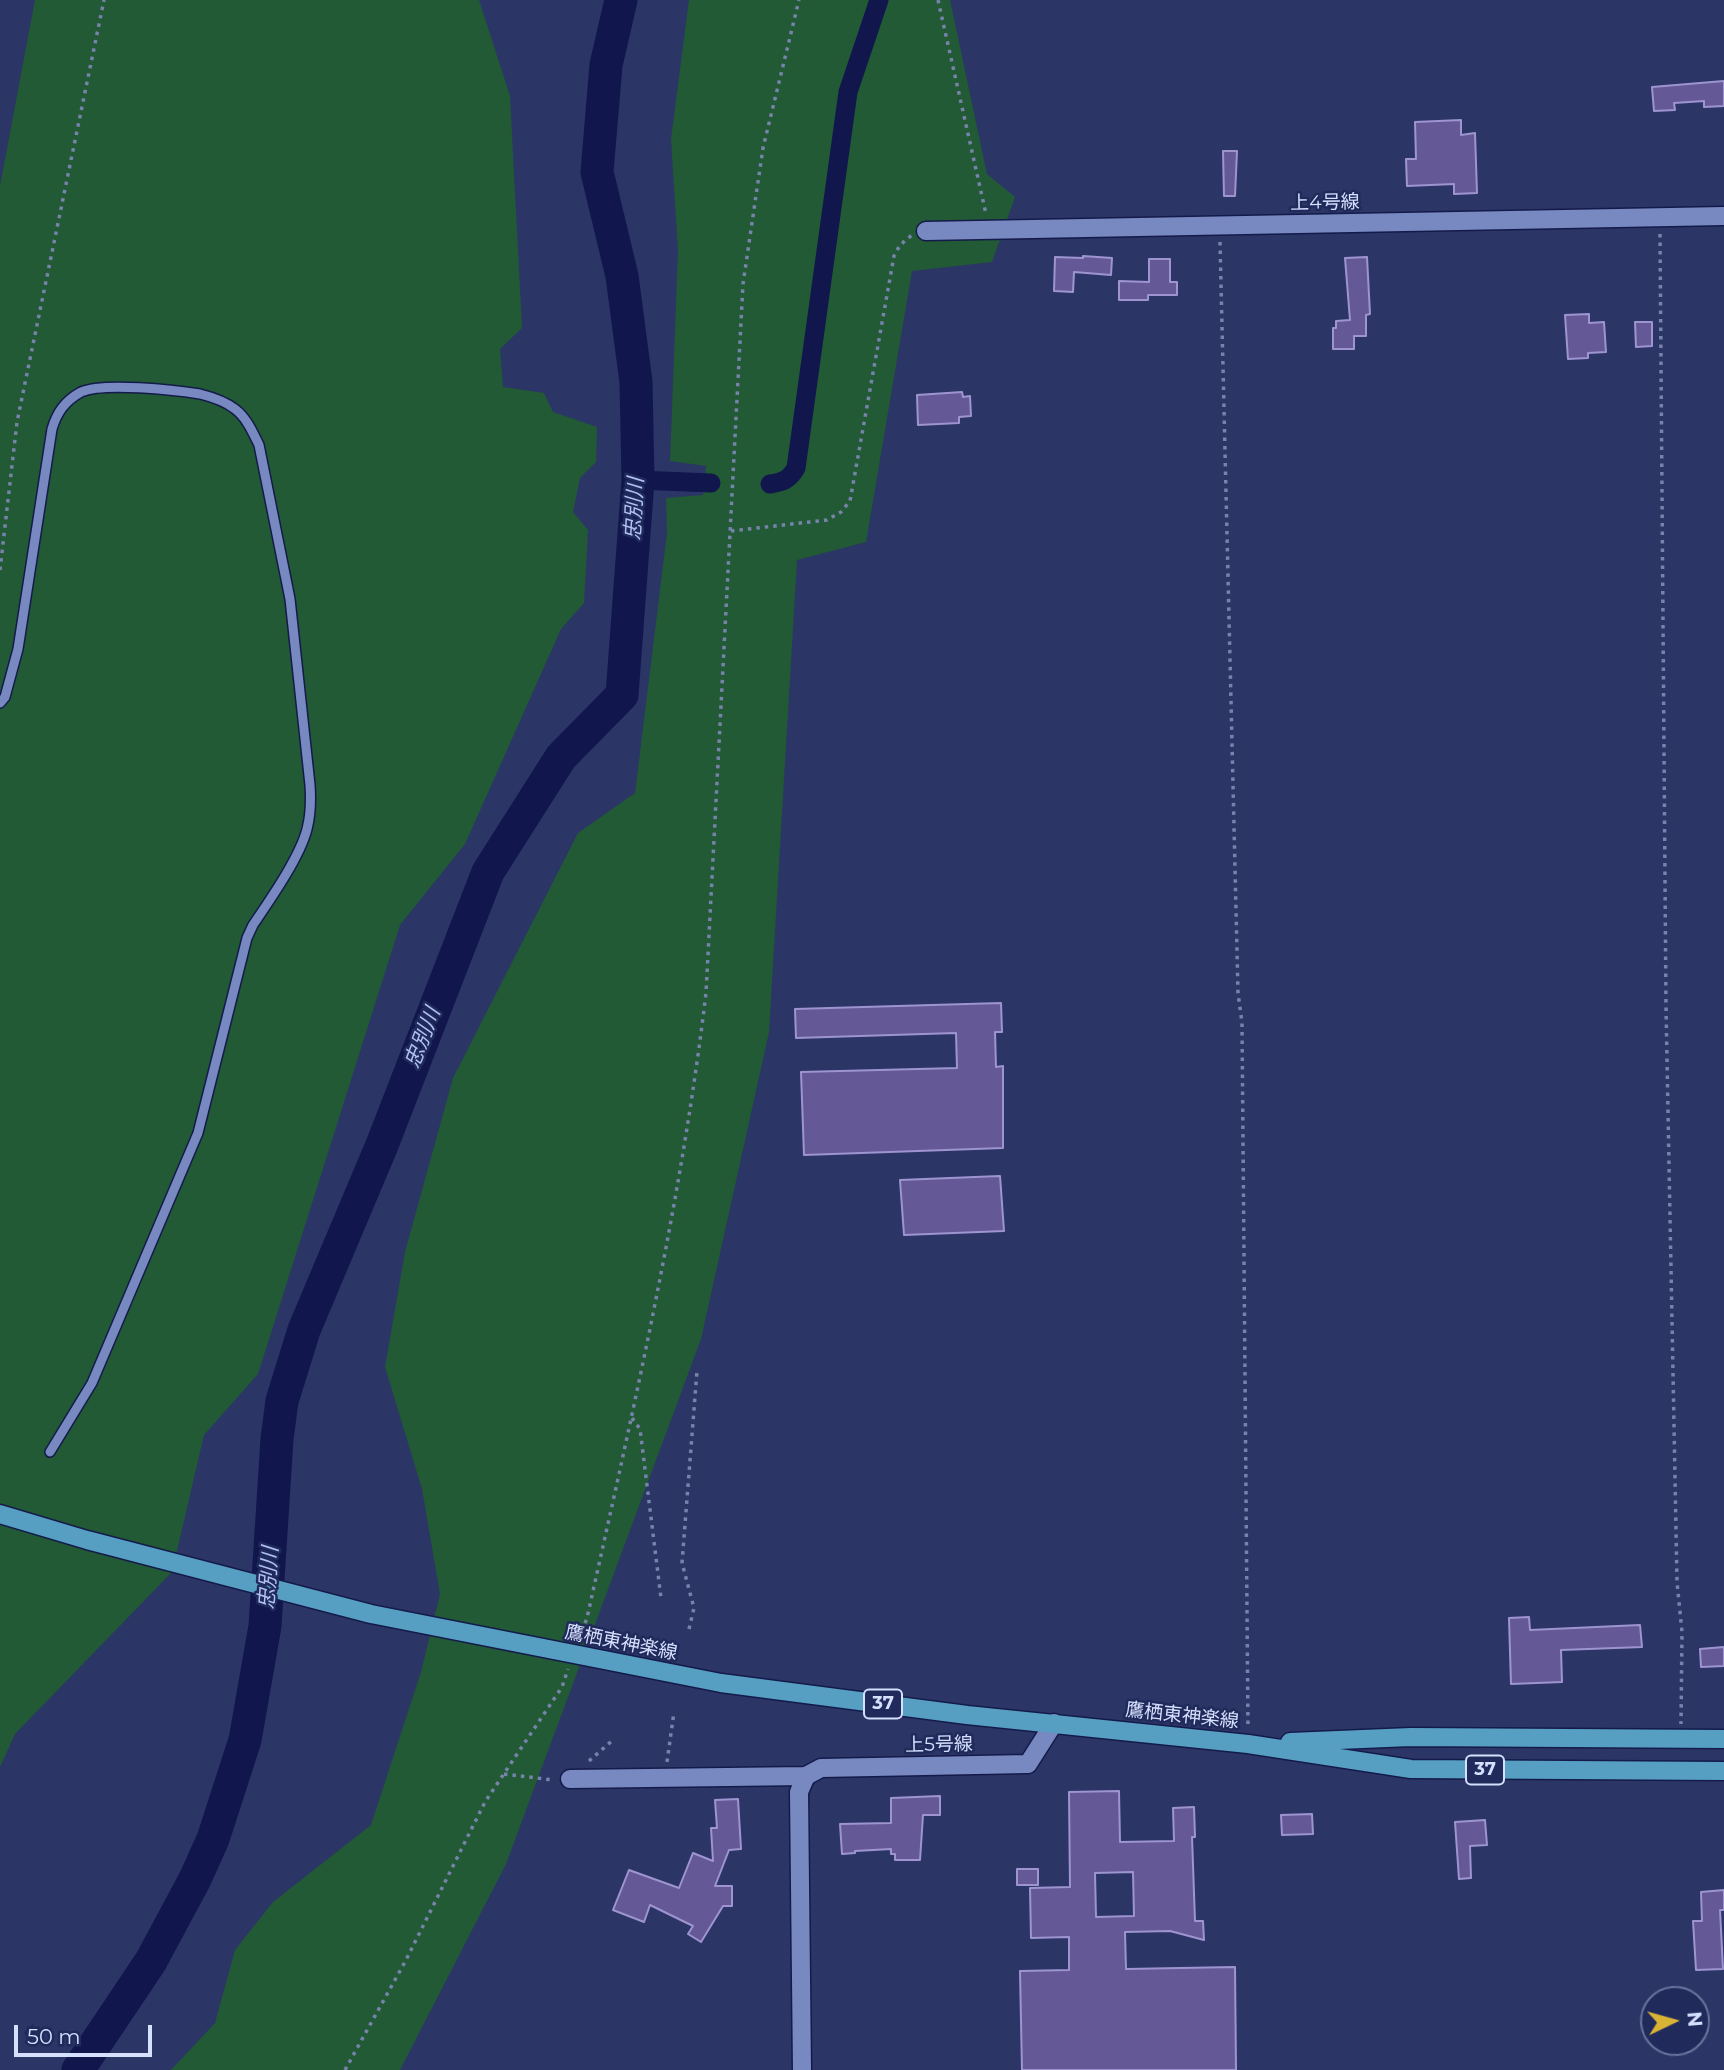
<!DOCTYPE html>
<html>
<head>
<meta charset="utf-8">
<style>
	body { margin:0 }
	#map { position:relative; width:1724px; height:2070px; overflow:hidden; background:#2b3667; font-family:Montserrat,sans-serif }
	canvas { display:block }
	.north { position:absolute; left:1640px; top:1986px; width:70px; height:70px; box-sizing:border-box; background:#212b5b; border:2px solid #69739c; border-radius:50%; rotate:85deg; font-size:19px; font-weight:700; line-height:28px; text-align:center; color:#d6dffe }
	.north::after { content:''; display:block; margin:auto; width:24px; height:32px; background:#d9b334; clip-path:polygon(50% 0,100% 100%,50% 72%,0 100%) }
	.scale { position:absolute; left:14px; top:2025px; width:138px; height:32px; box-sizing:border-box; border:4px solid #d6dffe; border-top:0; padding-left:9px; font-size:21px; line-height:24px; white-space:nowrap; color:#d6dffe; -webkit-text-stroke:5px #212b5b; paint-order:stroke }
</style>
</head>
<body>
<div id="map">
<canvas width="1724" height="2070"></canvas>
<div class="north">N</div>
<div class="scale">50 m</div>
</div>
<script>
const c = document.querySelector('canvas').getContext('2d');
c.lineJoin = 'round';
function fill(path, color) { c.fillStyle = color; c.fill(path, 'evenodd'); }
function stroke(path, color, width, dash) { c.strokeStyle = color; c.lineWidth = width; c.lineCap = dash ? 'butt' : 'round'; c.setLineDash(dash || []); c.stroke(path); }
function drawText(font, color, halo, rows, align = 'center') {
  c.font = font + ' Montserrat,"Noto Sans JP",sans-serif'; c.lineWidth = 5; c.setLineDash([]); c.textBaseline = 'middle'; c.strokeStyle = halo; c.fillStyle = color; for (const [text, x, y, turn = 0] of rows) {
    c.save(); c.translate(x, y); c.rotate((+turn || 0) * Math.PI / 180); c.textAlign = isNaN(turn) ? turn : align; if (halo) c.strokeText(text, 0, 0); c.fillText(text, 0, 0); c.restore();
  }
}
fill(new Path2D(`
	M 35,0 L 479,0 L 510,96 L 522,328 L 500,349 L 503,387 L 544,393 L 553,412 L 597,427 L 596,462 L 580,478 L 573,512 L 588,530 L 584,603 L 561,629 L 465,844 L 400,925 L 258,1374 L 204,1435 L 172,1572 L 15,1734 L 0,1767 L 0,186 Z
	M 689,0 L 950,0 L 987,174 L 1015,197 L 992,262 L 912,271 L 866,542 L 797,560 L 769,1032 L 701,1339 L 506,1864 L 400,2070 L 171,2070 L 215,2023 L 235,1950 L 273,1902 L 371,1825 L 421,1672 L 440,1594 L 422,1489 L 385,1367 L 405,1252 L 453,1078 L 578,833 L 635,793 L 667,533 L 666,498 L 703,495 L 706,466 L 670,461 L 678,251 L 671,139 Z`), '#215a34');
stroke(new Path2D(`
	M 638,480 L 711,483
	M 770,484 C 783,482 789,480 796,468 L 848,92 L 879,0`), '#11174d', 19);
stroke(new Path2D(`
	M 78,2070 L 151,1961 L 195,1879 L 213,1839 L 245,1740 L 265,1626 L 277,1439 L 282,1401 L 304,1330 L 382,1145 L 488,872 L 561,757 L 622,695 L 638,480 L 636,382 L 622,276 L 597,172 L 606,65 L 621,0`), '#11174d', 33);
const building = new Path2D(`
	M 1724,81 L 1724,106 L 1704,107 L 1704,101 L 1674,103 L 1675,110 L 1654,111 L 1652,87 Z
	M 1461,120 L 1461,135 L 1475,133 L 1477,193 L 1454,194 L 1454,184 L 1407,186 L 1406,159 L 1416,159 L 1415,122 Z
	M 1223,151 L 1237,151 L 1235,196 L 1224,196 Z
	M 1083,256 L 1112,258 L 1111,275 L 1074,272 L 1073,292 L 1054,291 L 1055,257 L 1083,258 Z
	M 1367,257 L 1370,314 L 1366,315 L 1366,336 L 1354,336 L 1354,349 L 1333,349 L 1333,328 L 1336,328 L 1336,321 L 1350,320 L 1345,258 Z
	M 1149,259 L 1170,259 L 1170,282 L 1177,282 L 1177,295 L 1148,295 L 1148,300 L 1119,300 L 1119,281 L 1149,282 Z
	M 1589,314 L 1589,323 L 1604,322 L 1606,352 L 1588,353 L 1588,358 L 1568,359 L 1565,315 Z
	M 1635,322 L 1652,322 L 1652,346 L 1636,347 Z
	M 962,392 L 963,397 L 970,396 L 971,416 L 959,417 L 959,423 L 918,425 L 917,395 Z
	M 1001,1003 L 1002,1032 L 995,1032 L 996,1067 L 1003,1066 L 1003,1148 L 804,1155 L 801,1072 L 957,1068 L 956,1033 L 796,1038 L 795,1009 Z
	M 1000,1176 L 1004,1231 L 904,1235 L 900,1180 Z
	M 1529,1617 L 1530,1630 L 1640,1625 L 1642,1647 L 1561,1650 L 1562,1682 L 1511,1684 L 1509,1618 Z
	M 1724,1647 L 1724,1666 L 1701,1667 L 1700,1649 Z
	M 1119,1791 L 1120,1842 L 1174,1841 L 1173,1808 L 1194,1807 L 1195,1837 L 1192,1837 L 1195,1921 L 1203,1921 L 1204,1940 L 1170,1931 L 1125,1932 L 1126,1969 L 1235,1967 L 1236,2070 L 1022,2070 L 1020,1971 L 1069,1970 L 1069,1937 L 1031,1938 L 1030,1888 L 1070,1887 L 1069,1792 ZM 1133,1872 L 1134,1916 L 1096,1917 L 1095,1873 Z
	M 940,1796 L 940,1815 L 923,1815 L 920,1860 L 895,1860 L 895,1854 L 891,1854 L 891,1849 L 855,1851 L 855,1853 L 842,1854 L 840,1824 L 891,1823 L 891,1798 Z
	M 738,1799 L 741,1849 L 729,1850 L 715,1886 L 732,1886 L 732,1906 L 723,1906 L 701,1942 L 688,1934 L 693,1926 L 650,1905 L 644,1922 L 613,1910 L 629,1870 L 679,1888 L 693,1853 L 713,1861 L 711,1828 L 717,1828 L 715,1800 Z
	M 1312,1814 L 1313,1834 L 1282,1835 L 1281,1815 Z
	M 1485,1820 L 1487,1845 L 1470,1846 L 1471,1878 L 1459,1879 L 1455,1822 Z
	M 1017,1869 L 1038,1869 L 1038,1885 L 1017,1885 Z
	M 1724,1890 L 1724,1910 L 1720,1910 L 1723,1969 L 1696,1970 L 1693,1921 L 1702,1921 L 1701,1892 Z`);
fill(building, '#645896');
stroke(building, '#9e94cf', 2);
const lane = new Path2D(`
	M 0,703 L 5,697 L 18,649 L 52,429 C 57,412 65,401 81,392 C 103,382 175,390 200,394 C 212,397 226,402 235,409 C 247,418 253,433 259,445 L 290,599 L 310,785 C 311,800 311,814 307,829 C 300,857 270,900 253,925 L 247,938 L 198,1133 L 92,1383 L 50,1452`);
const street = new Path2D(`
	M 570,1779 L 806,1776 L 821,1768 L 1028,1764 L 1054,1723`);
const secondary = new Path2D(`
	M 926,231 L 1724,216
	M 802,2070 L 799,1792 L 806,1776`);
const primary = new Path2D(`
	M 0,1514 L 87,1540 L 371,1614 L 721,1683 L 967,1715 L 1248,1744 L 1411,1769 L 1724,1771
	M 1290,1742 L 1411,1737 L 1724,1739`);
stroke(lane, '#141b4a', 12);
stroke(street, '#141b4a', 21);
stroke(secondary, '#141b4a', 21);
stroke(primary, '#141b4a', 21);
stroke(new Path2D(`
	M 938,0 L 986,214
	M 1660,234 L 1666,1007 L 1677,1582 L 1682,1632 L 1681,1724
	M 1220,242 L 1238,993 L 1242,1023 L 1248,1728
	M 731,531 L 827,520 L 841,512 L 850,501 L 894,256 L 900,245 L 912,235
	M 0,570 L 17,422 L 104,0
	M 632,1418 L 640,1429 L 661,1598
	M 689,1629 L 694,1608 L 682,1563 L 697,1371
	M 579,1639 L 587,1618 C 633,1411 681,1204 706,993 L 743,284 L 763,148 L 799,0
	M 589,1761 L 614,1739
	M 667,1762 L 674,1712
	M 504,1774 L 553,1780
	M 345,2070 L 406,1960 L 485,1802 L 562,1687 L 568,1669`), '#7883ab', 3.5, [3.5, 5]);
stroke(lane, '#7888c0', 9);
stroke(street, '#7888c0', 18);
stroke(secondary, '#7888c0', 18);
stroke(primary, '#569fc2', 18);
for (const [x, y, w] of [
	[883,1704,38],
	[1485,1770,38]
]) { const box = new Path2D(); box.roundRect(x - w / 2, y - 14.5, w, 29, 5); c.fillStyle = '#212b5b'; c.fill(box); stroke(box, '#d6dffe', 2); }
drawText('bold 18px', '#d6dffe', null, [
	["37",883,1704],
	["37",1485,1770]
]);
drawText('19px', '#d6dffe', '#212b5b', [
	["上4号線",1325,203,-1],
	["鷹栖東神楽線",621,1643,11],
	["鷹栖東神楽線",1182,1716,6],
	["上5号線",939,1745,-1]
]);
drawText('italic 21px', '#b1c1f6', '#212b5b', [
	["忠別川",635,509,-87],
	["忠別川",423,1038,-69],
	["忠別川",269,1578,-86]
]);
</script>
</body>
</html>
